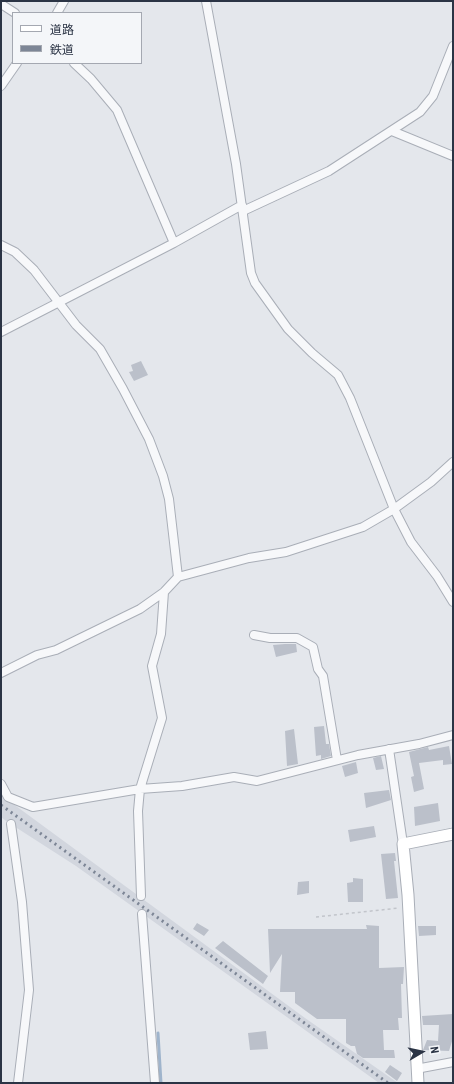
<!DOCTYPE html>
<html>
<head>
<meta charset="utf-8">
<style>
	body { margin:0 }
	#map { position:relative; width:454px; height:1084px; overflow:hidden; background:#e4e7ec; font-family:"Roboto Condensed","Noto Sans JP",sans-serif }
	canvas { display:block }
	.frame { position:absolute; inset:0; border:2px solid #2b3445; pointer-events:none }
	.legend { position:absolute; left:12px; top:12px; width:130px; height:52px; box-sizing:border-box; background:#f4f6f9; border:1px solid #a4a8b1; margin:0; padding:5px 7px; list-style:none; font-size:12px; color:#2b3445 }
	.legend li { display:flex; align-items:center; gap:8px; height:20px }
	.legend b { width:20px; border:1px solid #a4a8b1 }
	.north { position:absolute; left:402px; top:1032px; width:40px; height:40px; -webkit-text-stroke:3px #f4f6f9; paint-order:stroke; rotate:81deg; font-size:11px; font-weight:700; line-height:16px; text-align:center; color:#2b3445 }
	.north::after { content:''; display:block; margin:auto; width:14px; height:18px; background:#2b3445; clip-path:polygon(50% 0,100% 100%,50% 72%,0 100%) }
</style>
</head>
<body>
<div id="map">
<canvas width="454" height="1084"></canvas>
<div class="frame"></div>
<ul class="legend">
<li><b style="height:5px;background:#fff"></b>道路</li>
<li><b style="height:5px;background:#7d8696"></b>鉄道</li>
</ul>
<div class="north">N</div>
</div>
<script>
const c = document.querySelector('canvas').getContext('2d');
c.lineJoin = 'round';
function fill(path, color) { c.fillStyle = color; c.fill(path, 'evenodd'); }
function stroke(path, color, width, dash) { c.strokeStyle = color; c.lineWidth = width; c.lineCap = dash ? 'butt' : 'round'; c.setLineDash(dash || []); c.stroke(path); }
fill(new Path2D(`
	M 1,795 L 305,1018 L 398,1083 L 379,1083 L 76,866 L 6,821 L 1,817 Z`), '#d2d6de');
stroke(new Path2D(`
	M 158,1033 L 161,1083`), '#9fb4cc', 3);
fill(new Path2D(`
	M 141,361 L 148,375 L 134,381 L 129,372 L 133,371 L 131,365 Z
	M 285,644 L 296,644 L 297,652 L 276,657 L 273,645 Z
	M 324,726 L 326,744 L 329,744 L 331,756 L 321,759 L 321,755 L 316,756 L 314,727 Z
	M 294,729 L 298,764 L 287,766 L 285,731 Z
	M 449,746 L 452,764 L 443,765 L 443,760 L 419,763 L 424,789 L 414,792 L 411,777 L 414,776 L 409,752 L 428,747 L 429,750 Z
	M 381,756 L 384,769 L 376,770 L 373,758 Z
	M 356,762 L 358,773 L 345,777 L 342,766 Z
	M 389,790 L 391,800 L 366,808 L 364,793 Z
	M 438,803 L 440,821 L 415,826 L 414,807 Z
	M 374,826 L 376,837 L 350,842 L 348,830 Z
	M 395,853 L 396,861 L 394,861 L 398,898 L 386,899 L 381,854 Z
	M 353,878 L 363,879 L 363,902 L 348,902 L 347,883 L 353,882 Z
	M 309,881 L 309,893 L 297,895 L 298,882 Z
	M 197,923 L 209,930 L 204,936 L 193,929 Z
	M 366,925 L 379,926 L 379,968 L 404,967 L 403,984 L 401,984 L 402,1018 L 398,1018 L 399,1030 L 383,1030 L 384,1050 L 394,1050 L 395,1058 L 363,1058 L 357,1054 L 355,1046 L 351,1046 L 346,1043 L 346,1019 L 317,1019 L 295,1003 L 295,992 L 280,992 L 282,954 L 270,973 L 268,929 L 367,929 Z
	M 418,926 L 436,926 L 436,935 L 419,936 Z
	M 223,941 L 268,976 L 263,984 L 215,948 Z
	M 453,1014 L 453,1038 L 449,1051 L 423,1050 L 427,1040 L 438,1041 L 439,1025 L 423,1025 L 422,1016 Z
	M 266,1031 L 268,1049 L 250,1050 L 248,1033 Z
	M 390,1065 L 402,1073 L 397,1081 L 385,1072 Z`), '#bbc0ca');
const street = new Path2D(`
	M 206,1 L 236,164 L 251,273 L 255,283 L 288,329 L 312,353 L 338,375 L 350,398 L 394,509 L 411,542 L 437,576 L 453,602
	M 1,4 L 15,13
	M 57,13 L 64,1
	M 74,63 L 91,79 L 117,110 L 174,243
	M 1,86 L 17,63
	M 392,131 L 453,156
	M 243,211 L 329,171 L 420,112 L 433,96 L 453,46
	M 1,245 L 15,252 L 34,270 L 76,325 L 100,349 L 123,389 L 149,439 L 163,476 L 169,499 L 178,577
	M 1,332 L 174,243 L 242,205
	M 254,635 L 270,638 L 297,638 L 313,647 L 318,669 L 323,676 L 337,760
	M 1,673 L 37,655 L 56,650 L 140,609 L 164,592 L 178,577 L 249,558 L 286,552 L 363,527 L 394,509 L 431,482 L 453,462
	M 389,749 L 403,844
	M 1,784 L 8,797 L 33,807 L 140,789 L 162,718 L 152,666 L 161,634 L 164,592
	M 11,824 L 22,902 L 29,990 L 18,1083
	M 141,896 L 138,811 L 140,789 L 182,786 L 234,777 L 257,781 L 358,755 L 419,744 L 453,735
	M 142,914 L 155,1083
	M 416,1069 L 453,1062`);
const secondary = new Path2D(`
	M 418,1083 L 408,895 L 403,844 L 453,834`);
stroke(street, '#a9aeb7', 10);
stroke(secondary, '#a9aeb7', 13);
stroke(new Path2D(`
	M 316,917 L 399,908`), '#c2c5cb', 1.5, [3, 3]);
stroke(street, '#f7f8fa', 8);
stroke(secondary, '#fff', 11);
stroke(new Path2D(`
	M 1,805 L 388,1083`), '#7d8696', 3, [2, 4]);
</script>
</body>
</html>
